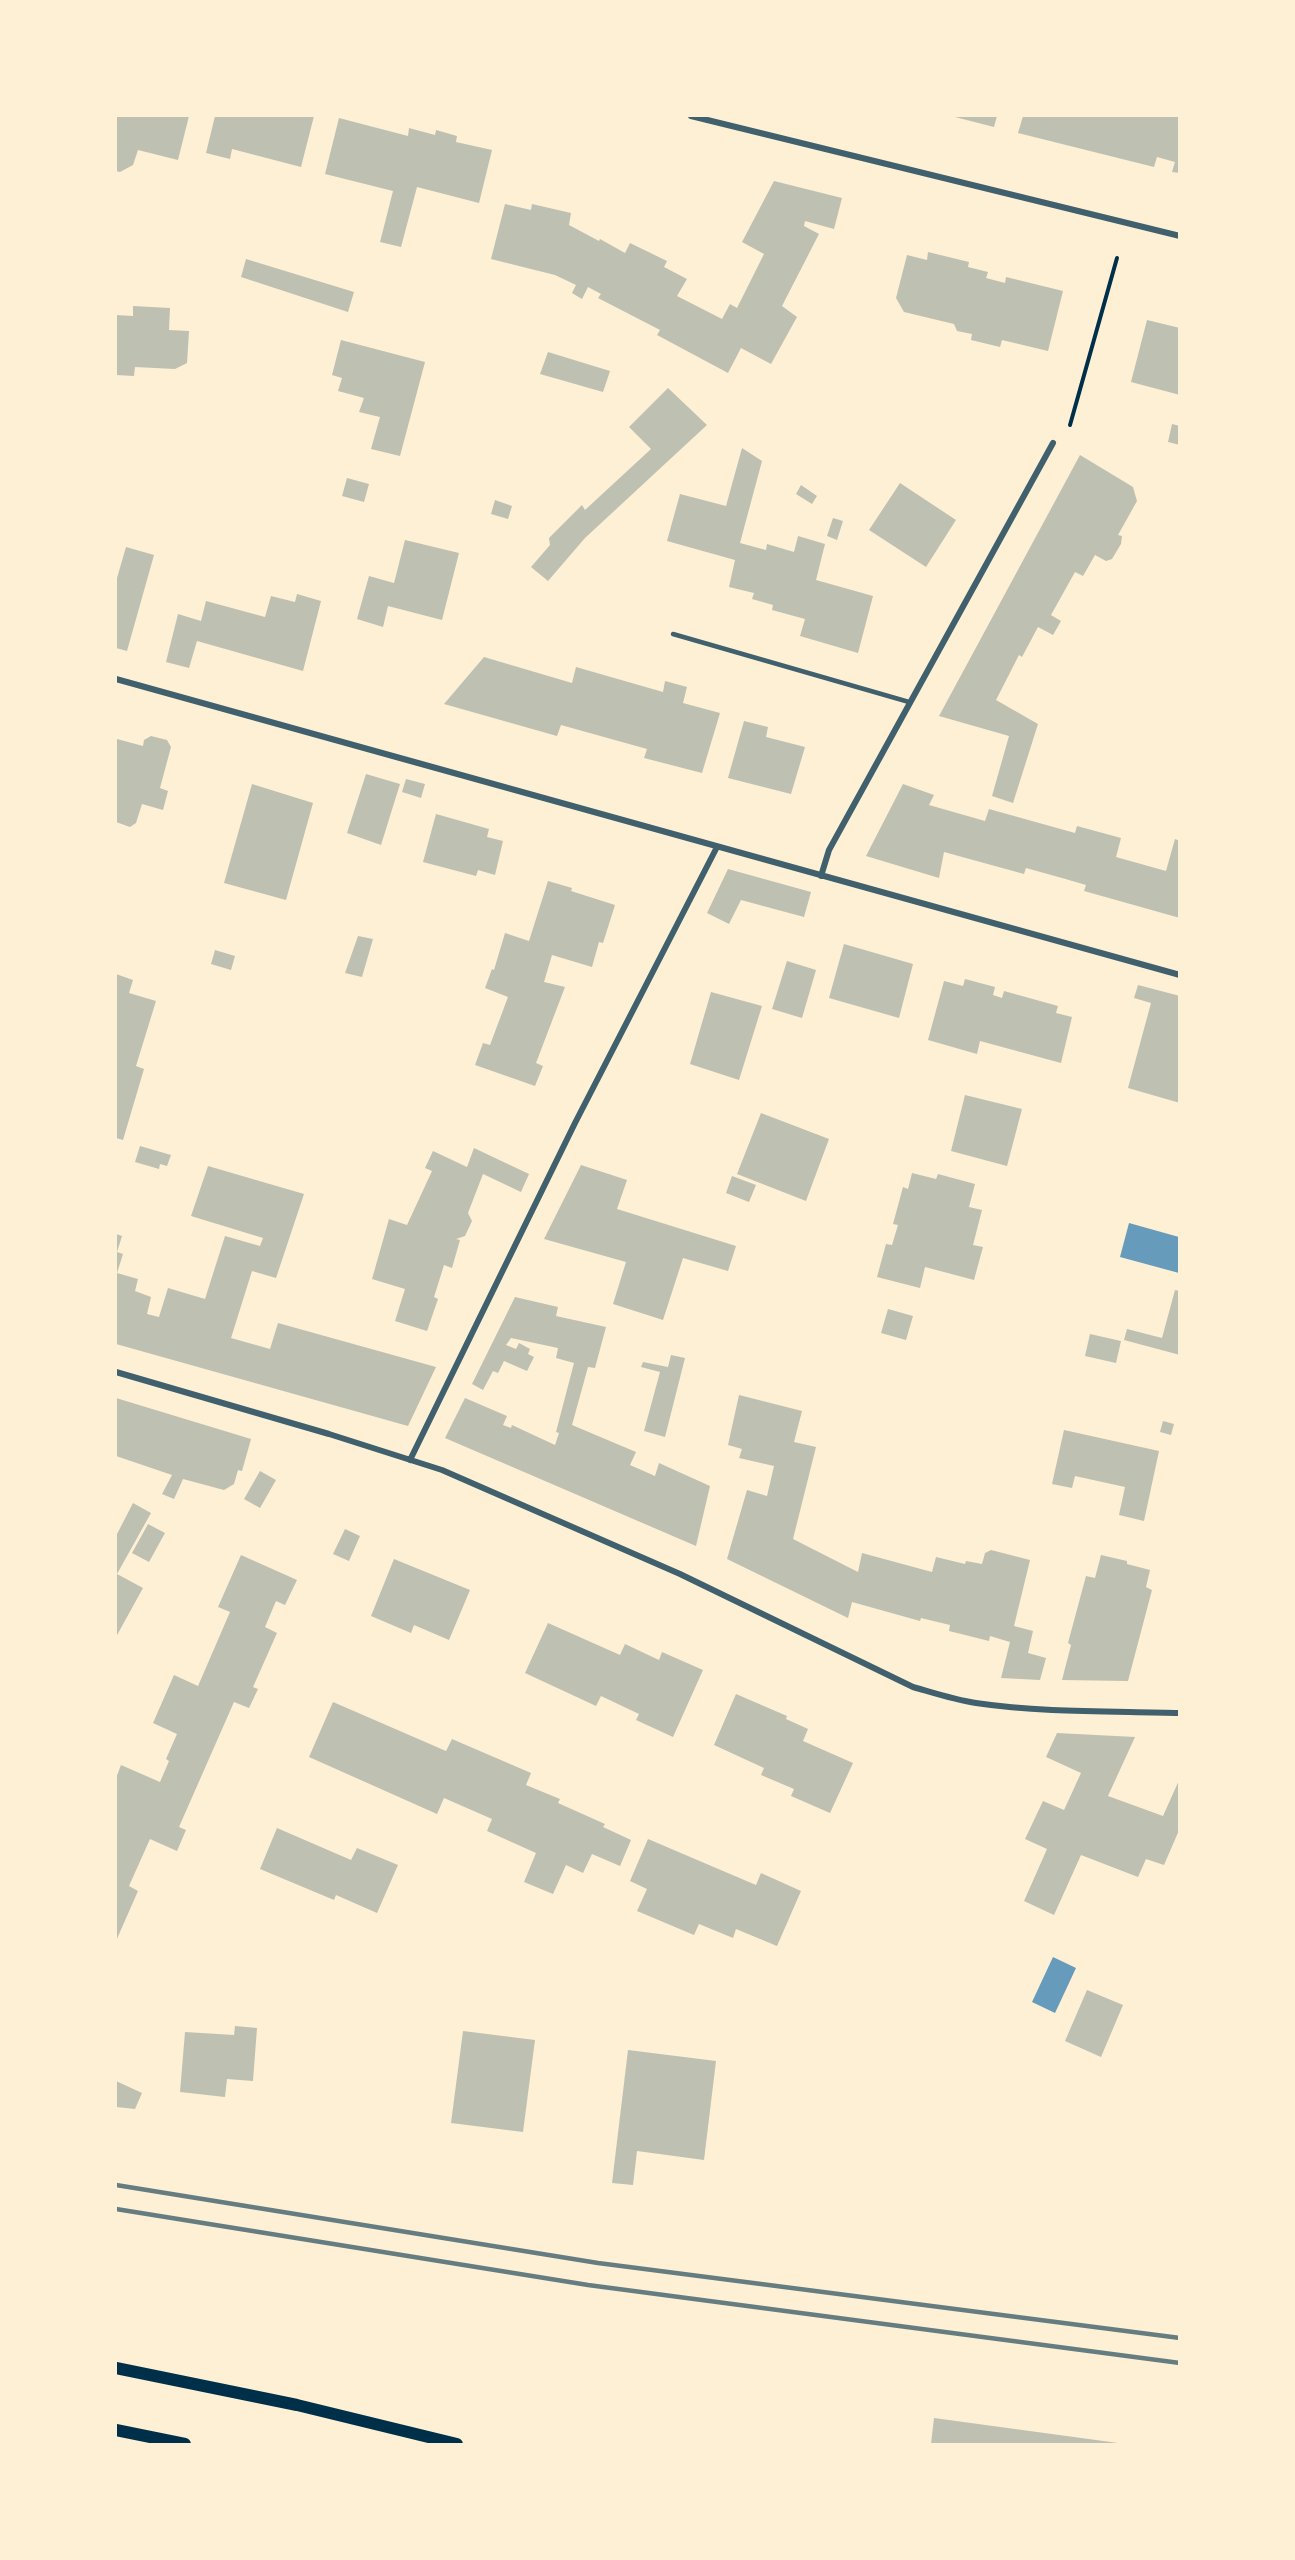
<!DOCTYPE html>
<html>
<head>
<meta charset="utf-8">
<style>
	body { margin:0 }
	#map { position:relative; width:1295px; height:2560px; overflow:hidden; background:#fdf0d5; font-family:"DM Sans",sans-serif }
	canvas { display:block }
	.frame { position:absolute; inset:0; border:117px solid #fdf0d5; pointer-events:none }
</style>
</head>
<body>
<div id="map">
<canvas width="1295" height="2560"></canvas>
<div class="frame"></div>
</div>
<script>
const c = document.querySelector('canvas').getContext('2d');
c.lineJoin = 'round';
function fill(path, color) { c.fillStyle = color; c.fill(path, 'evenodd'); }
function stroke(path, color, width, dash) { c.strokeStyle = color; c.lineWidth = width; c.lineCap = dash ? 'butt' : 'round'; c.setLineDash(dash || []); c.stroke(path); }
fill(new Path2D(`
	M 1129,1223 L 1179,1237 L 1179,1273 L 1120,1257 Z
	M 1053,1957 L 1076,1968 L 1055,2013 L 1032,2002 Z`), '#669bbc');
fill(new Path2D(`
	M 117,116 L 189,116 L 178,160 L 138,150 L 133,165 L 120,172 L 116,171 Z
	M 215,116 L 314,116 L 301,167 L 232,149 L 230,159 L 206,153 Z
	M 951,116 L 997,116 L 994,127 Z
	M 1023,116 L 1180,116 L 1180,173 L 1172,172 L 1175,162 L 1157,157 L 1154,167 L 1018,133 Z
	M 339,118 L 408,136 L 409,128 L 435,135 L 436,130 L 457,136 L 456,142 L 492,150 L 479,203 L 417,187 L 401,247 L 380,242 L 393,191 L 325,174 Z
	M 774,181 L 842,198 L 834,229 L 805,221 L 804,226 L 819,234 L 782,306 L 797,317 L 771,364 L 741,348 L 728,373 L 657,335 L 660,330 L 598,298 L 601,294 L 588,287 L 582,299 L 572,293 L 576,285 L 555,275 L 491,259 L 505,204 L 531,210 L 532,204 L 571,213 L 569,225 L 599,241 L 600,239 L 625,253 L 630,243 L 667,261 L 664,267 L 687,279 L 677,296 L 722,319 L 730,304 L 737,308 L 764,254 L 742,242 Z
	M 928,252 L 969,262 L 968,267 L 988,272 L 986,278 L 1005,283 L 1006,277 L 1063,291 L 1048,351 L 1002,340 L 1000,347 L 971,340 L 972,334 L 957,331 L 954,324 L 904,312 L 896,298 L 907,255 L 927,260 Z
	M 246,259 L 354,292 L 348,312 L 241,277 Z
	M 133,306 L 170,308 L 169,330 L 189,331 L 187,363 L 175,369 L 135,367 L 134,376 L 116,375 L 116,315 L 133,316 Z
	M 1147,320 L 1180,328 L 1180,395 L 1131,382 Z
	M 341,340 L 425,362 L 400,456 L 371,449 L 380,417 L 359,412 L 364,398 L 338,391 L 342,378 L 332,375 Z
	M 548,352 L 610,371 L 603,392 L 540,374 Z
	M 668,388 L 707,425 L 585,538 L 548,581 L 531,567 L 550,545 L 549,538 L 582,505 L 585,510 L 651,449 L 629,427 Z
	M 1172,424 L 1180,426 L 1180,445 L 1168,442 Z
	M 742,448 L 762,461 L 740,543 L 766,550 L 767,544 L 794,552 L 798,536 L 825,544 L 816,580 L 873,596 L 858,653 L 800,636 L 805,619 L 772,610 L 773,605 L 752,599 L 754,593 L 729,587 L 735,560 L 667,541 L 680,494 L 726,506 Z
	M 1080,455 L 1133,487 L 1137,501 L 1118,535 L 1122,536 L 1121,544 L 1112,559 L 1106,561 L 1095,555 L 1083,576 L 1075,572 L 1051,615 L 1061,621 L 1053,635 L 1038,627 L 1022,657 L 1019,655 L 996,700 L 1038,724 L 1013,803 L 992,796 L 1009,736 L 939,716 Z
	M 347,478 L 369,484 L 364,502 L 342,496 Z
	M 900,483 L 956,520 L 926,567 L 869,530 Z
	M 801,485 L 817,496 L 812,504 L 796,494 Z
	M 495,500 L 512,506 L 508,519 L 491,514 Z
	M 833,518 L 843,521 L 837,540 L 827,536 Z
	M 405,540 L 459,553 L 442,620 L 388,606 L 383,627 L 357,619 L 369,576 L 394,583 Z
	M 126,547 L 154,555 L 127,651 L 116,648 L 116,577 L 117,578 Z
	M 297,594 L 321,601 L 303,671 L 197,641 L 189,668 L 166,662 L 178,614 L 201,621 L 206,601 L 265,617 L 271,596 L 295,602 Z
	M 484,657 L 572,683 L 576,667 L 663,692 L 665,681 L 687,687 L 683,703 L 720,713 L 702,773 L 644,758 L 647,749 L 561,725 L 557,736 L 444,704 Z
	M 744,721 L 768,727 L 766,737 L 805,747 L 791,794 L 728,778 Z
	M 151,736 L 167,740 L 171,747 L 160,788 L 168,791 L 163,810 L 142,804 L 136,823 L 130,827 L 116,822 L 117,739 L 143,746 L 144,740 Z
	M 366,774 L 400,784 L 381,845 L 347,833 Z
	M 406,779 L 425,784 L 421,798 L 402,792 Z
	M 252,784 L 313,803 L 286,900 L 224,883 Z
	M 903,784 L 934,795 L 929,805 L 985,821 L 989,809 L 1075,833 L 1077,826 L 1121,838 L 1116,857 L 1166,871 L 1175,839 L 1180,841 L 1180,918 L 1084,891 L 1086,885 L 1062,878 L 1026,868 L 1024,874 L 944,852 L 939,878 L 866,856 Z
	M 436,814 L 489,829 L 487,837 L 503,841 L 495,875 L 478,870 L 476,876 L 423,862 Z
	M 728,869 L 811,892 L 804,917 L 741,900 L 729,924 L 707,913 Z
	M 548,881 L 572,888 L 571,891 L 615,905 L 603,943 L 599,942 L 592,967 L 552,955 L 544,982 L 565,987 L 536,1063 L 543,1066 L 535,1086 L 475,1065 L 483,1043 L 490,1045 L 508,997 L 485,988 L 492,969 L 494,970 L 505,933 L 529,941 Z
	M 358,936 L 373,939 L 362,977 L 345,973 Z
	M 844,944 L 913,964 L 899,1018 L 829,998 Z
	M 215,950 L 235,956 L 231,970 L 211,964 Z
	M 787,961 L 816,970 L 802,1018 L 772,1009 Z
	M 116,974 L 133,980 L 129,993 L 156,1001 L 136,1066 L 144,1069 L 123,1140 L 116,1138 Z
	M 965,979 L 995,987 L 993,995 L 1002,998 L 1004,991 L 1058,1006 L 1056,1013 L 1072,1017 L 1061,1063 L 980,1041 L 977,1054 L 928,1040 L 944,981 L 963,986 Z
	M 1138,985 L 1180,996 L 1180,1103 L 1128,1088 L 1151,1003 L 1134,998 Z
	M 711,992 L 762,1006 L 739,1080 L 690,1064 Z
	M 965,1095 L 1022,1109 L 1007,1166 L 951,1151 Z
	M 761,1113 L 829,1139 L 806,1201 L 737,1174 Z
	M 140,1146 L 171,1155 L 167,1166 L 160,1164 L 159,1169 L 135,1162 Z
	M 474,1148 L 529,1174 L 521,1192 L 483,1174 L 468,1213 L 472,1221 L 465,1236 L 456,1239 L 460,1240 L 452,1268 L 444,1265 L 434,1297 L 438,1299 L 427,1331 L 395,1321 L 405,1289 L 372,1279 L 389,1219 L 407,1225 L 432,1171 L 425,1168 L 433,1151 L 467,1167 Z
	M 581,1165 L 627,1180 L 617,1209 L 736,1246 L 728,1271 L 683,1258 L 663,1320 L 613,1304 L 626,1262 L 544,1239 Z
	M 208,1166 L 304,1194 L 276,1278 L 252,1271 L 231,1338 L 270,1349 L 278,1323 L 436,1367 L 408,1426 L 116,1344 L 116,1234 L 122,1236 L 117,1252 L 123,1254 L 117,1273 L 138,1279 L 135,1291 L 151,1297 L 147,1314 L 159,1317 L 168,1288 L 205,1299 L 225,1236 L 260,1246 L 263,1238 L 191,1216 Z
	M 912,1173 L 936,1179 L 938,1174 L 975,1184 L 969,1207 L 982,1210 L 973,1245 L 983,1247 L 974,1280 L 925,1267 L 920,1288 L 877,1277 L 886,1244 L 892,1245 L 898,1225 L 893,1224 L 903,1187 L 908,1189 Z
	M 732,1176 L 756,1185 L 749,1202 L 726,1193 Z
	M 1175,1290 L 1180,1291 L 1180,1355 L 1124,1340 L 1127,1329 L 1162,1338 Z
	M 515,1297 L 558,1307 L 556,1316 L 606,1327 L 595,1368 L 588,1367 L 572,1425 L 636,1452 L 630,1465 L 655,1476 L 659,1463 L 710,1486 L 696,1546 L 445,1438 L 465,1398 L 507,1416 L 503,1425 L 511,1428 L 512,1425 L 555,1445 L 559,1433 L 556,1432 L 574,1363 L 556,1358 L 558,1348 L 511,1338 L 506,1345 L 516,1349 L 519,1343 L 530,1349 L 528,1354 L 534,1357 L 527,1371 L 504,1361 L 498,1373 L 493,1371 L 483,1390 L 472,1384 Z
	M 888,1309 L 913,1316 L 906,1340 L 881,1333 Z
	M 1090,1334 L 1121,1341 L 1116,1363 L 1085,1356 Z
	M 671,1355 L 685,1358 L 665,1437 L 644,1431 L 660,1372 L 641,1367 L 643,1362 L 668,1367 Z
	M 739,1395 L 802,1411 L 794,1442 L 816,1447 L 793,1539 L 858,1572 L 862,1553 L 932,1572 L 936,1557 L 965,1564 L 966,1561 L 982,1564 L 985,1553 L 991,1550 L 1030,1560 L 1014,1626 L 1033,1631 L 1028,1653 L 1046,1658 L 1040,1680 L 1001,1678 L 1010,1642 L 990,1636 L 989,1641 L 949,1631 L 950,1625 L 921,1618 L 920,1621 L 852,1602 L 848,1618 L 727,1559 L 747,1490 L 767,1496 L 774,1466 L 739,1458 L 742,1449 L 728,1445 Z
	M 116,1398 L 251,1439 L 242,1471 L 238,1470 L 234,1484 L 224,1490 L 183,1479 L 174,1499 L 162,1494 L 172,1475 L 116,1456 Z
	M 1163,1421 L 1174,1424 L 1171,1435 L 1160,1432 Z
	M 1064,1430 L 1159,1451 L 1144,1521 L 1119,1515 L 1125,1487 L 1075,1476 L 1072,1488 L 1052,1484 Z
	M 260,1471 L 276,1480 L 260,1508 L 244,1499 Z
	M 133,1503 L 151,1513 L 117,1574 L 143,1588 L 116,1637 L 116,1536 Z
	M 148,1524 L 165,1533 L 149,1562 L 132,1553 Z
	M 345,1529 L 360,1536 L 349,1561 L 333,1554 Z
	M 241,1555 L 297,1580 L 285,1605 L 276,1601 L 265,1627 L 277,1633 L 253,1687 L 258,1689 L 249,1708 L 234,1702 L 179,1827 L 186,1830 L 177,1851 L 150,1839 L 129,1886 L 138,1891 L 116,1941 L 116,1778 L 121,1765 L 160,1782 L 169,1761 L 166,1759 L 177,1734 L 153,1723 L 174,1675 L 198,1686 L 230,1612 L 218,1607 Z
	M 1101,1555 L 1127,1561 L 1127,1564 L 1150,1570 L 1146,1587 L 1152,1590 L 1128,1681 L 1062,1680 L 1071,1645 L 1068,1643 L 1086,1576 L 1095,1578 Z
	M 394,1559 L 470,1590 L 449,1640 L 414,1625 L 411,1633 L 371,1616 Z
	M 548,1623 L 620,1655 L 625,1644 L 659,1660 L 662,1652 L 703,1670 L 673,1737 L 636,1720 L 639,1714 L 601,1696 L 596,1706 L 525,1673 Z
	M 736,1694 L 787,1716 L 786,1719 L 808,1729 L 803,1741 L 853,1763 L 830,1813 L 791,1796 L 794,1789 L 761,1775 L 764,1768 L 714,1745 Z
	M 333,1702 L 446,1751 L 452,1739 L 531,1773 L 526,1785 L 560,1799 L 558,1803 L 605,1824 L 603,1827 L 631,1840 L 620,1866 L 592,1854 L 583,1873 L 566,1865 L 553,1894 L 524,1882 L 536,1853 L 487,1831 L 492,1819 L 444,1798 L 437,1814 L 309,1757 Z
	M 1057,1733 L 1135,1737 L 1108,1796 L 1163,1816 L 1180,1778 L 1180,1828 L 1164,1865 L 1146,1859 L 1138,1877 L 1081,1855 L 1054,1915 L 1024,1901 L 1047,1849 L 1025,1839 L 1043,1801 L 1064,1810 L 1081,1773 L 1046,1757 Z
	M 277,1828 L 351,1860 L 357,1848 L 398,1865 L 377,1913 L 336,1895 L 334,1900 L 260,1869 Z
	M 648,1839 L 756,1885 L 761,1873 L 801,1891 L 777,1946 L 736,1929 L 733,1938 L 699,1924 L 694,1935 L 637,1911 L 647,1889 L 630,1881 Z
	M 1087,1990 L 1123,2005 L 1101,2057 L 1065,2041 Z
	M 235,2026 L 257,2028 L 253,2081 L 227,2079 L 225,2097 L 180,2092 L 185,2032 L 234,2035 Z
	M 463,2031 L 535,2040 L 523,2132 L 451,2123 Z
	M 628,2050 L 716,2061 L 704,2160 L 637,2151 L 633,2185 L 612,2183 Z
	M 116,2081 L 142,2093 L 135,2109 L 116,2107 Z
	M 934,2418 L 1118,2443 L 1118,2444 L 931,2444 Z`), '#bec0b2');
stroke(new Path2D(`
	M 1070,425 L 1117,258`), '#003049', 4);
stroke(new Path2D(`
	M 673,634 L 909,702`), '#3f606c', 4.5);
stroke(new Path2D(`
	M 691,116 L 1180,236
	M 116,679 L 1180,975
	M 821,876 L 829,850 L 1053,443
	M 116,1372 L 329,1434 L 442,1470 L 680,1574 L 913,1687 C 934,1693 955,1700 976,1703 C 1043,1713 1112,1711 1180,1713
	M 410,1460 L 575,1123 L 717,847`), '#3f606c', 6);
stroke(new Path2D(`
	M 116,2368 L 297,2405 L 457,2444
	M 116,2430 L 185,2444`), '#003049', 12);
stroke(new Path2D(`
	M 116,2185 L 598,2263 L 1180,2338
	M 116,2209 L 588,2285 L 1180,2363`), '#657d81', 4.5);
</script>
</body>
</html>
